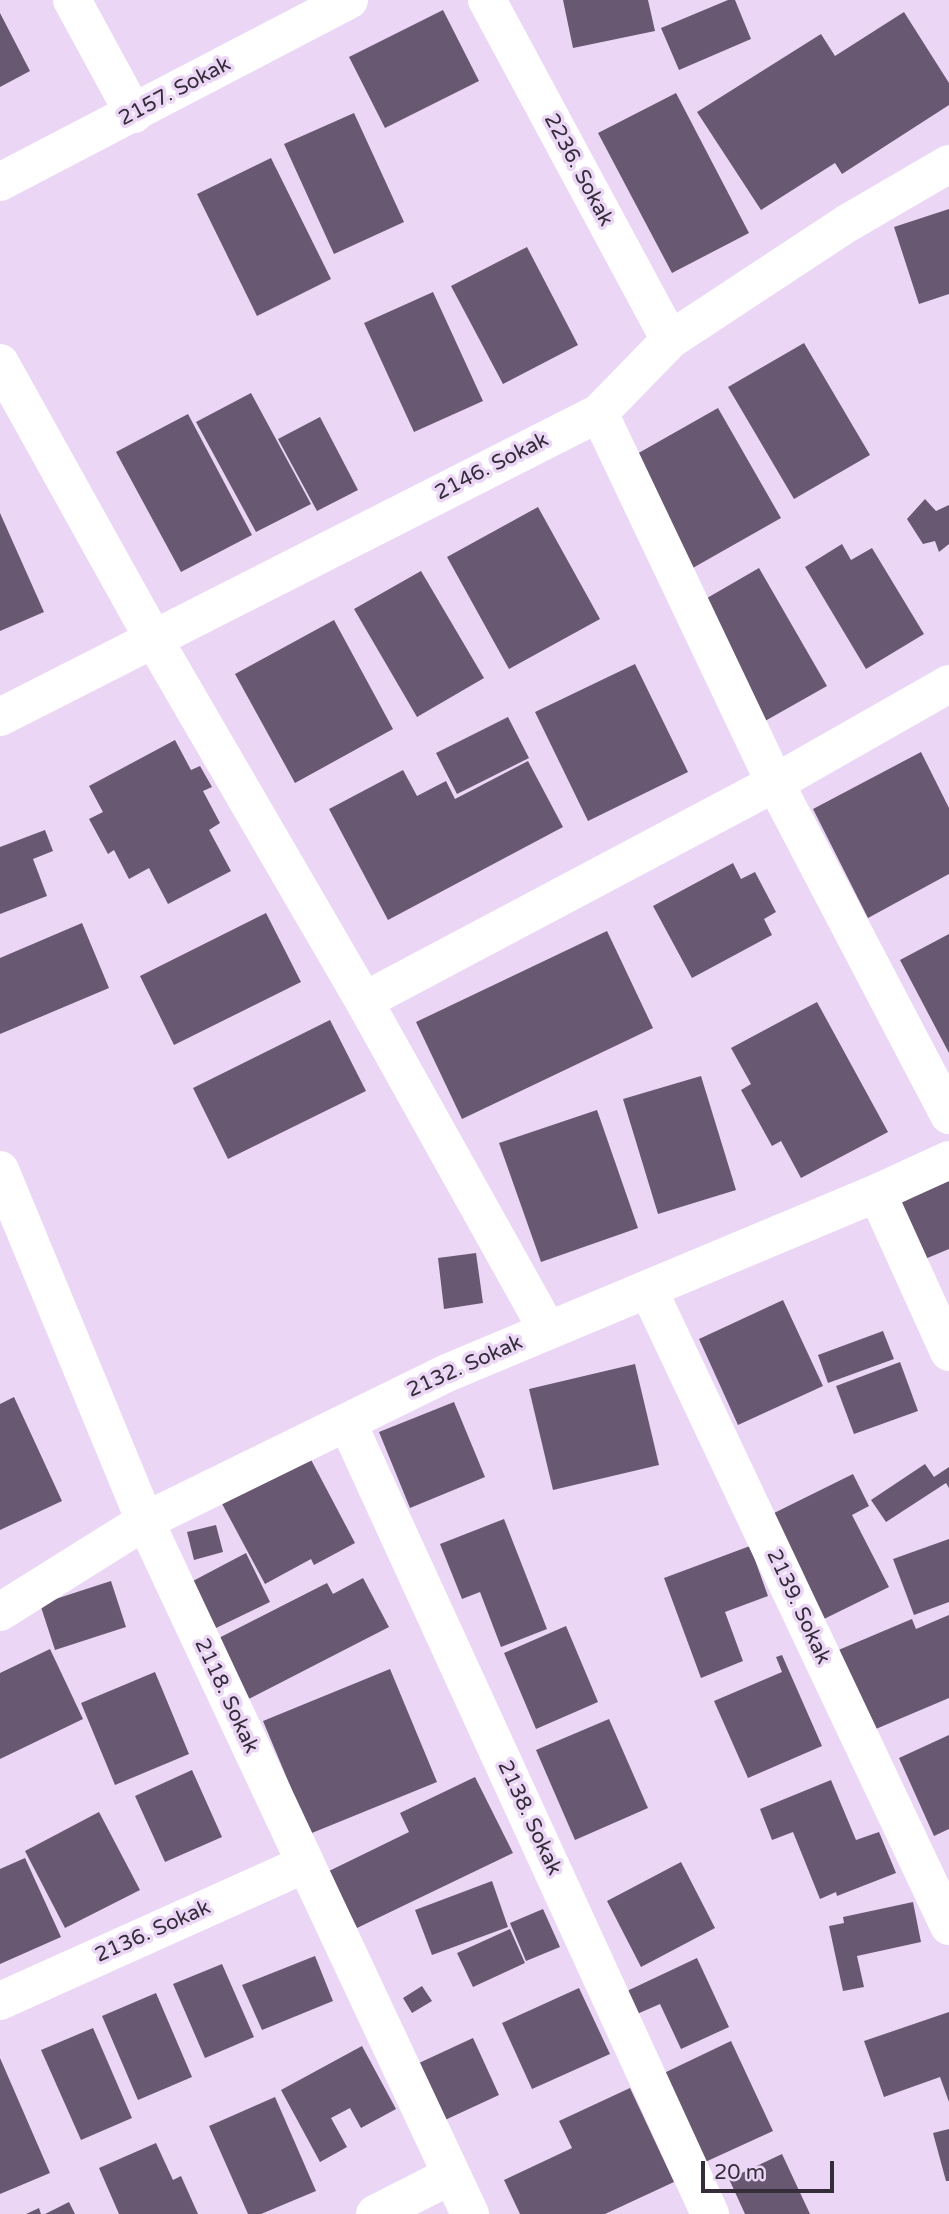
<!DOCTYPE html>
<html>
<head>
<meta charset="utf-8">
<style>
	body { margin:0 }
	#map { position:relative; width:949px; height:2214px; overflow:hidden; background:#ebd6f6; font-family:"Varela Round",sans-serif }
	canvas { display:block }
	.scale { position:absolute; left:701px; top:2161px; width:133px; height:32px; box-sizing:border-box; border:4px solid #352d39; border-top:0; padding-left:9px; font-size:21px; line-height:24px; white-space:nowrap; color:#352d39; -webkit-text-stroke:5px #ebd6f6; paint-order:stroke }
</style>
</head>
<body>
<div id="map">
<canvas width="949" height="2214"></canvas>
<div class="scale">20 m</div>
</div>
<script>
const c = document.querySelector('canvas').getContext('2d');
c.lineJoin = 'round';
function fill(path, color) { c.fillStyle = color; c.fill(path, 'evenodd'); }
function stroke(path, color, width, dash) { c.strokeStyle = color; c.lineWidth = width; c.lineCap = dash ? 'butt' : 'round'; c.setLineDash(dash || []); c.stroke(path); }
function drawText(font, color, halo, rows, align = 'center') {
  c.font = font + ' "Varela Round",sans-serif'; c.lineWidth = 7; c.setLineDash([]); c.textBaseline = 'middle'; c.strokeStyle = halo; c.fillStyle = color; for (const [text, x, y, turn = 0] of rows) {
    c.save(); c.translate(x, y); c.rotate((+turn || 0) * Math.PI / 180); c.textAlign = isNaN(turn) ? turn : align; if (halo) c.strokeText(text, 0, 0); c.fillText(text, 0, 0); c.restore();
  }
}
fill(new Path2D(`
	M 563,0 L 648,0 L 655,31 L 573,48 Z
	M 728,0 L 735,0 L 751,39 L 679,70 L 661,28 Z
	M 443,10 L 479,81 L 385,128 L 349,57 Z
	M 904,12 L 949,83 L 949,105 L 842,174 L 835,163 L 761,210 L 697,112 L 821,34 L 835,56 Z
	M 0,13 L 30,71 L 0,87 Z
	M 676,93 L 749,233 L 672,273 L 598,133 Z
	M 354,113 L 404,222 L 334,254 L 284,144 Z
	M 271,158 L 331,279 L 257,316 L 197,194 Z
	M 949,209 L 949,294 L 919,304 L 894,227 Z
	M 527,247 L 578,345 L 503,384 L 451,286 Z
	M 433,292 L 483,401 L 414,432 L 364,323 Z
	M 804,343 L 870,455 L 794,499 L 728,387 Z
	M 251,393 L 311,504 L 256,532 L 196,422 Z
	M 718,408 L 781,518 L 691,569 L 628,459 Z
	M 188,414 L 252,535 L 181,572 L 116,452 Z
	M 320,417 L 358,490 L 317,511 L 278,439 Z
	M 925,499 L 936,511 L 949,505 L 949,544 L 939,552 L 935,541 L 923,544 L 907,519 Z
	M 538,507 L 600,619 L 509,669 L 447,557 Z
	M 0,513 L 44,612 L 0,631 Z
	M 842,544 L 851,560 L 872,548 L 924,634 L 866,669 L 805,567 Z
	M 759,568 L 827,686 L 758,725 L 695,605 Z
	M 421,571 L 484,678 L 417,717 L 354,609 Z
	M 334,620 L 393,729 L 295,783 L 235,674 Z
	M 635,664 L 688,772 L 588,821 L 535,712 Z
	M 508,717 L 529,758 L 457,794 L 436,753 Z
	M 175,740 L 191,770 L 200,766 L 212,787 L 203,791 L 220,823 L 209,830 L 231,871 L 168,904 L 149,868 L 129,879 L 114,850 L 108,854 L 89,819 L 103,812 L 89,786 Z
	M 921,752 L 949,808 L 949,874 L 868,918 L 813,809 Z
	M 528,761 L 563,827 L 388,920 L 329,809 L 403,770 L 417,796 L 446,781 L 455,799 Z
	M 45,830 L 53,851 L 33,859 L 47,896 L 0,914 L 0,847 Z
	M 733,863 L 741,879 L 755,872 L 776,912 L 764,919 L 772,935 L 692,978 L 653,906 Z
	M 266,913 L 301,982 L 174,1045 L 140,976 Z
	M 82,923 L 109,988 L 0,1034 L 0,958 Z
	M 607,931 L 653,1028 L 462,1119 L 416,1022 Z
	M 949,934 L 949,1053 L 900,960 Z
	M 817,1002 L 888,1132 L 801,1178 L 781,1141 L 772,1146 L 741,1090 L 751,1084 L 731,1048 Z
	M 330,1020 L 366,1091 L 228,1159 L 193,1088 Z
	M 701,1076 L 736,1190 L 658,1214 L 623,1099 Z
	M 597,1110 L 638,1228 L 541,1262 L 499,1143 Z
	M 949,1181 L 949,1249 L 925,1259 L 900,1202 Z
	M 476,1253 L 483,1303 L 444,1309 L 438,1258 Z
	M 783,1300 L 823,1386 L 738,1425 L 699,1339 Z
	M 883,1331 L 894,1359 L 828,1383 L 818,1355 Z
	M 900,1362 L 918,1411 L 854,1434 L 836,1386 Z
	M 635,1364 L 659,1465 L 553,1490 L 529,1389 Z
	M 14,1397 L 62,1501 L 0,1530 L 0,1404 Z
	M 454,1402 L 485,1477 L 410,1508 L 379,1432 Z
	M 308,1454 L 355,1543 L 314,1565 L 311,1559 L 265,1584 L 220,1500 Z
	M 925,1464 L 934,1477 L 949,1467 L 949,1488 L 946,1483 L 886,1522 L 871,1500 Z
	M 853,1474 L 869,1506 L 852,1515 L 889,1587 L 822,1620 L 768,1516 Z
	M 504,1519 L 547,1629 L 501,1647 L 480,1592 L 462,1599 L 440,1544 Z
	M 216,1525 L 223,1552 L 194,1560 L 187,1532 Z
	M 949,1539 L 949,1602 L 914,1615 L 893,1559 Z
	M 750,1546 L 768,1596 L 725,1612 L 743,1661 L 701,1678 L 664,1578 Z
	M 246,1553 L 270,1602 L 216,1628 L 191,1582 Z
	M 363,1578 L 389,1627 L 241,1703 L 209,1643 L 327,1583 L 333,1594 Z
	M 111,1581 L 126,1627 L 55,1650 L 40,1604 Z
	M 949,1615 L 949,1698 L 864,1734 L 829,1654 L 912,1619 L 916,1629 Z
	M 566,1626 L 598,1702 L 536,1729 L 504,1653 Z
	M 50,1649 L 83,1719 L 0,1759 L 0,1673 Z
	M 782,1655 L 822,1746 L 748,1778 L 714,1701 L 782,1672 L 776,1657 Z
	M 390,1669 L 437,1782 L 307,1835 L 291,1788 L 263,1721 Z
	M 155,1672 L 189,1754 L 115,1785 L 81,1703 Z
	M 609,1719 L 648,1808 L 575,1840 L 536,1750 Z
	M 949,1735 L 949,1829 L 934,1836 L 899,1758 Z
	M 192,1770 L 222,1837 L 165,1862 L 135,1796 Z
	M 475,1777 L 513,1853 L 357,1928 L 329,1871 L 409,1832 L 400,1813 Z
	M 831,1780 L 856,1840 L 879,1832 L 896,1873 L 837,1896 L 836,1892 L 820,1899 L 793,1832 L 772,1840 L 760,1809 Z
	M 99,1812 L 140,1890 L 65,1928 L 25,1851 Z
	M 25,1858 L 61,1937 L 0,1964 L 0,1869 Z
	M 681,1862 L 715,1928 L 641,1967 L 607,1901 Z
	M 492,1881 L 508,1927 L 432,1955 L 415,1910 Z
	M 913,1902 L 921,1942 L 857,1956 L 864,1987 L 843,1991 L 829,1926 L 844,1923 L 843,1917 Z
	M 543,1909 L 560,1947 L 526,1961 L 510,1923 Z
	M 510,1929 L 525,1963 L 473,1987 L 457,1953 Z
	M 315,1956 L 333,2001 L 262,2030 L 242,1985 Z
	M 697,1958 L 729,2027 L 681,2049 L 660,2004 L 637,2014 L 627,1991 Z
	M 222,1964 L 254,2037 L 205,2058 L 173,1984 Z
	M 422,1986 L 432,2001 L 412,2013 L 403,1998 Z
	M 579,1988 L 610,2054 L 532,2089 L 502,2023 Z
	M 156,1993 L 192,2077 L 138,2100 L 102,2016 Z
	M 949,2012 L 949,2102 L 940,2077 L 884,2097 L 864,2041 Z
	M 93,2028 L 132,2118 L 81,2140 L 41,2050 Z
	M 473,2038 L 499,2095 L 445,2120 L 419,2063 Z
	M 731,2041 L 773,2131 L 703,2163 L 662,2074 Z
	M 362,2046 L 396,2109 L 361,2128 L 350,2108 L 331,2118 L 347,2147 L 320,2162 L 281,2090 Z
	M 0,2058 L 50,2173 L 0,2194 Z
	M 630,2088 L 674,2182 L 605,2214 L 520,2214 L 504,2180 L 572,2148 L 559,2121 Z
	M 275,2097 L 316,2191 L 261,2214 L 248,2214 L 209,2126 Z
	M 949,2129 L 949,2181 L 946,2181 L 933,2133 Z
	M 156,2143 L 173,2180 L 181,2176 L 198,2214 L 119,2214 L 99,2168 Z
	M 782,2154 L 810,2214 L 745,2214 L 729,2179 Z
	M 69,2202 L 75,2214 L 45,2214 Z
	M 39,2208 L 41,2214 L 26,2214 Z`), '#695872');
stroke(new Path2D(`
	M 72,0 L 134,114
	M 487,0 L 670,340
	M 0,182 L 349,0
	M 0,363 L 153,638 L 364,1001 L 548,1331
	M 599,413 L 775,783 L 949,1115
	M 0,717 L 599,413 L 670,340 L 846,224 L 949,164
	M 364,1001 L 775,783 L 949,684
	M 0,1170 L 145,1521 L 470,2214
	M 877,1193 L 949,1352
	M 648,1289 L 949,1926
	M 347,1422 L 710,2214
	M 0,1612 L 145,1521 L 447,1373 L 877,1193 L 949,1160
	M 0,2001 L 305,1864
	M 375,2214 L 450,2176`), '#fff', 38);
drawText('21px', '#352d39', '#ebd6f6', [
	["2157. Sokak",175,92,-28],
	["2236. Sokak",578,170,62],
	["2146. Sokak",492,467,-27],
	["2132. Sokak",465,1367,-24],
	["2139. Sokak",798,1607,65],
	["2118. Sokak",226,1696,65],
	["2138. Sokak",529,1818,65],
	["2136. Sokak",153,1932,-24]
]);
</script>
</body>
</html>
